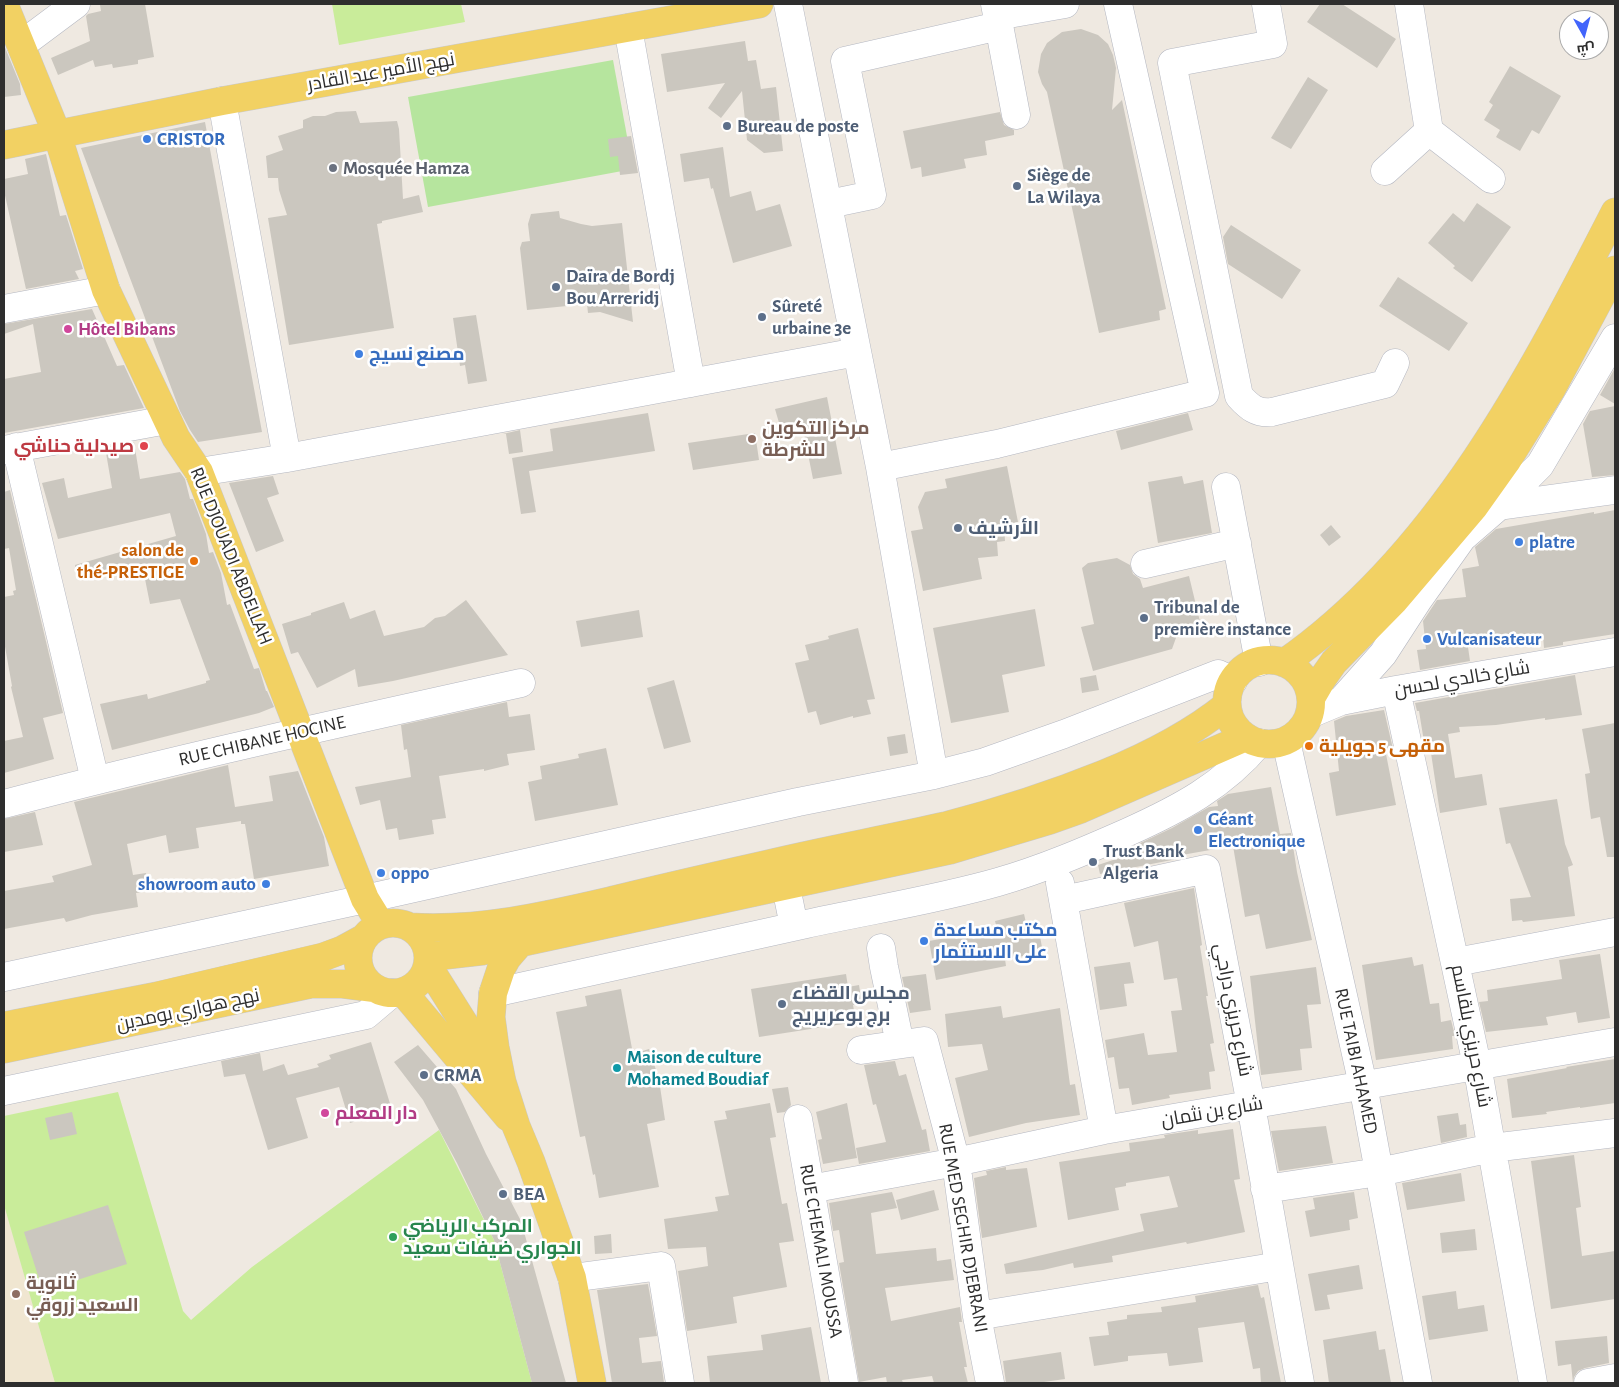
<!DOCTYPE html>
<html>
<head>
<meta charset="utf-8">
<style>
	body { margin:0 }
	#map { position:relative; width:1619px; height:1387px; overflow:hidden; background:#efe9e1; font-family:"Alegreya Sans",Cairo,sans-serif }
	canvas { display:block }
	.frame { position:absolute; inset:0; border:5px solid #2e2e2e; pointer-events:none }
	.north { position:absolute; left:1559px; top:10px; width:50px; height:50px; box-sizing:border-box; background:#fff; border:1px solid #ababab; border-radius:50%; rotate:173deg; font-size:14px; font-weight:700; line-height:20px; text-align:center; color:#2e2e2e }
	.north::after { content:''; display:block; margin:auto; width:18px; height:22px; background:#4264fb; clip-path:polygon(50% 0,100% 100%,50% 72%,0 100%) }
</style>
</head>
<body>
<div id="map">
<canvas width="1619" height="1387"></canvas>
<div class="frame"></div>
<div class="north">ش</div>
</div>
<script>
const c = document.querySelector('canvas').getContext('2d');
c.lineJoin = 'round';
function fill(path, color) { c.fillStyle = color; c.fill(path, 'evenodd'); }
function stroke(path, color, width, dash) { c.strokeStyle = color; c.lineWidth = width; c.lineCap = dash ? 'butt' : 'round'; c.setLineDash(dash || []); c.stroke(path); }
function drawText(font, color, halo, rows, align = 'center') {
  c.font = font + ' "Alegreya Sans",Cairo,sans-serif'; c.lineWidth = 5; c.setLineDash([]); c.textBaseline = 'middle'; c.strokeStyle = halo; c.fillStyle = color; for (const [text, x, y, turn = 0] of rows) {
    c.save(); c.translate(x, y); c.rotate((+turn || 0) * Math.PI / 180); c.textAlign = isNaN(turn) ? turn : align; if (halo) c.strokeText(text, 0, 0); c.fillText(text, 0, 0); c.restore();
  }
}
fill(new Path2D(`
	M 4,1205 L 55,1383 L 4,1383 Z`), '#f0e6d1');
fill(new Path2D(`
	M 613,60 L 633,169 L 428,207 L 408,97 Z`), '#b6e59e');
fill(new Path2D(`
	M 332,4 L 461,4 L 465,22 L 339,45 Z
	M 118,1092 L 183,1311 L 191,1320 L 252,1267 L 439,1130 L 494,1240 L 532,1383 L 55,1383 L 4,1205 L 4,1116 Z`), '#c9ec9a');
fill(new Path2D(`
	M 108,4 L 145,4 L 154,57 L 138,60 L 138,64 L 113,68 L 112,64 L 95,67 L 93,60 L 58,75 L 51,58 L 90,41 L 86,16 L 88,14 L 101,11 L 100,5 Z
	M 1320,4 L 1342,4 L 1396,39 L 1377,68 L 1307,22 Z
	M 1081,29 L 1098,35 L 1108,44 L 1113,55 L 1116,68 L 1112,110 L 1122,100 L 1166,309 L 1159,311 L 1160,320 L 1099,333 L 1047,92 L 1042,84 L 1038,72 L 1041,54 L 1047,43 L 1062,32 Z
	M 745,41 L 748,61 L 756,60 L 761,89 L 776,87 L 783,151 L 764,153 L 747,140 L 742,91 L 721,118 L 708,108 L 725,83 L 667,92 L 661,54 Z
	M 4,45 L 20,84 L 21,95 L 4,97 Z
	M 1510,66 L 1561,96 L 1539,134 L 1532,130 L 1520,151 L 1496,137 L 1500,130 L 1484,120 L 1493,105 L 1489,102 Z
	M 1308,77 L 1328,90 L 1291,149 L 1271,138 Z
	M 356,111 L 360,123 L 397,121 L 399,129 L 403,199 L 419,195 L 423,212 L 382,221 L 382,223 L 377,224 L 394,328 L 289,345 L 268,218 L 287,215 L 279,190 L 278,178 L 268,178 L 266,156 L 283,150 L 278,136 L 303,128 L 303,120 L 313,116 L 325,116 L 336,112 Z
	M 1000,112 L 1004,125 L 1014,130 L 1014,135 L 985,141 L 987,155 L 964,159 L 966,168 L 922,177 L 921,167 L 911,169 L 903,131 Z
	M 205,122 L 262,432 L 198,442 L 190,430 L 180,411 L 81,148 Z
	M 631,136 L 638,173 L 620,175 L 618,156 L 610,157 L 608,139 Z
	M 723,147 L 730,197 L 751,191 L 756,211 L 780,204 L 792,246 L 733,263 L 713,188 L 711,189 L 709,178 L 684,182 L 680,154 Z
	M 46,154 L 60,216 L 66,215 L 83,269 L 75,271 L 79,279 L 26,289 L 4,191 L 4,179 L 28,174 L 25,159 Z
	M 1477,203 L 1511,227 L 1472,282 L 1453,268 L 1455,266 L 1428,243 L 1453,213 L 1464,222 Z
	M 559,211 L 560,218 L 581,224 L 592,226 L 622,223 L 633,322 L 600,312 L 588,313 L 587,304 L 527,310 L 520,248 L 522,242 L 530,241 L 528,224 L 531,214 Z
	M 1231,225 L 1301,270 L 1282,299 L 1228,264 L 1223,237 Z
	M 1398,277 L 1468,323 L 1449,351 L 1379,306 Z
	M 92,309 L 117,366 L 124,365 L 144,408 L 4,433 L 4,379 L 41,372 L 33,324 L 4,334 L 4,324 Z
	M 476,315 L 487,381 L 468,384 L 465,365 L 460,366 L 453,318 Z
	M 1615,368 L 1615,404 L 1600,395 Z
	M 827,397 L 842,474 L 813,479 L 804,434 L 784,440 L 775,409 Z
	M 1615,406 L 1615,475 L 1592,477 L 1583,424 L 1590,411 Z
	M 648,413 L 655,451 L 529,471 L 536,512 L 521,514 L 512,458 L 553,451 L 550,429 Z
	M 1188,413 L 1193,430 L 1121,450 L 1116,431 Z
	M 520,430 L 523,452 L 509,454 L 506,434 L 503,434 Z
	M 755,433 L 759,460 L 693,470 L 688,443 Z
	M 134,442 L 140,479 L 180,472 L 185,479 L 190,499 L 193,499 L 206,534 L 209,553 L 213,552 L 221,573 L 227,605 L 230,604 L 254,669 L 259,668 L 266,691 L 267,691 L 274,707 L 259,713 L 112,750 L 100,704 L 147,694 L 148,699 L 206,683 L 206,681 L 210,680 L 180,599 L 150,604 L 142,564 L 77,575 L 75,565 L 176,536 L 170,513 L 58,539 L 42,483 L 64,478 L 68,498 L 112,488 L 105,447 Z
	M 1007,466 L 1018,522 L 1004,525 L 1005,541 L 997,542 L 998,556 L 978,558 L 982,579 L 923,591 L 911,531 L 923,529 L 918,507 L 925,492 L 947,488 L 945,479 Z
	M 273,476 L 279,494 L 267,498 L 284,541 L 256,552 L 229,483 Z
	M 1182,476 L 1184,484 L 1203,480 L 1212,533 L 1158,543 L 1148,482 Z
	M 10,490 L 63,713 L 43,718 L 54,759 L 4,773 L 4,741 L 23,737 L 11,687 L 12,686 L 4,641 L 4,597 L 14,595 L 13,591 L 16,590 L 9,548 L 4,549 L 4,492 Z
	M 1615,510 L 1615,634 L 1563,642 L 1563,645 L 1544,648 L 1543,636 L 1468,647 L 1470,661 L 1420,670 L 1417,650 L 1426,649 L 1423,621 L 1437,600 L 1466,597 L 1462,569 L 1479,566 L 1475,547 L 1496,529 L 1594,512 L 1594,514 Z
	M 1331,525 L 1341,537 L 1329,546 L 1320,535 Z
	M 1117,558 L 1130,565 L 1133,574 L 1140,579 L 1143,588 L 1189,576 L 1202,630 L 1177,635 L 1172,649 L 1093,671 L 1081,627 L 1094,624 L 1082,568 L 1088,563 Z
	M 466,600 L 508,655 L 393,681 L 358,687 L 355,669 L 317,688 L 298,652 L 291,654 L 282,624 L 311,615 L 311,613 L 344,602 L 350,619 L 375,610 L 384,636 L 424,627 L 435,618 L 445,616 Z
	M 1035,609 L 1045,666 L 1002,675 L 1009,712 L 951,723 L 933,628 Z
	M 639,610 L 643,637 L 581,647 L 576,621 Z
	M 858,628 L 875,699 L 867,700 L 871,714 L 853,718 L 853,716 L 820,725 L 816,711 L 808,713 L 795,663 L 809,660 L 805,645 L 829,639 L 828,636 Z
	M 1096,675 L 1099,690 L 1082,693 L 1080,678 Z
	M 1575,675 L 1582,715 L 1545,720 L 1545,718 L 1496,725 L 1459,727 L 1460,732 L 1448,734 L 1455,778 L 1482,774 L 1487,805 L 1440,813 L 1431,753 L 1426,754 L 1419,711 L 1417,711 L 1415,703 Z
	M 674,680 L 691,742 L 664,749 L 647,688 Z
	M 507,702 L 509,717 L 530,714 L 535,750 L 507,754 L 509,765 L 484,771 L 484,769 L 439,776 L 446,818 L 432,820 L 434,834 L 399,840 L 397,828 L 386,830 L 380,800 L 360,805 L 355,787 L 411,777 L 407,749 L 404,750 L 401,725 Z
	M 1384,710 L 1393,749 L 1385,749 L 1396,805 L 1336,816 L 1329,773 L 1339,771 L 1334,721 L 1346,716 Z
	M 1615,723 L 1615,857 L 1607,857 L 1600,817 L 1591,819 L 1585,774 L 1590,773 L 1582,729 Z
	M 905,734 L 908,753 L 890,756 L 887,737 Z
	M 606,748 L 618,805 L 535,821 L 528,782 L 542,779 L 540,766 L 579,758 L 578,754 Z
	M 228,765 L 235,807 L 273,801 L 269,776 L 298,771 L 324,837 L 329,866 L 254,879 L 245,824 L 241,824 L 241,821 L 196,828 L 199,848 L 169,853 L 166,835 L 127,844 L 133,875 L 146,873 L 149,891 L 136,893 L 138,907 L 92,915 L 66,922 L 64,918 L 4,929 L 4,891 L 54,882 L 52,876 L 92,865 L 74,802 Z
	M 1271,787 L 1280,834 L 1291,833 L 1297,872 L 1312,940 L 1266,949 L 1259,914 L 1245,917 L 1233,846 L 1176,856 L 1177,859 L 1100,874 L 1098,865 L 1131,854 L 1130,848 L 1172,828 L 1209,807 L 1218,806 L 1217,801 L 1228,794 Z
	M 1557,799 L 1565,844 L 1573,865 L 1568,867 L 1575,916 L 1523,922 L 1522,920 L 1512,921 L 1510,899 L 1531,897 L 1510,843 L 1506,844 L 1499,808 Z
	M 35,812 L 43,845 L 4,852 L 4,819 Z
	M 1194,888 L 1202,945 L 1200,946 L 1208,996 L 1206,996 L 1214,1043 L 1210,1044 L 1215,1071 L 1209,1072 L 1211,1089 L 1169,1095 L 1170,1098 L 1132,1105 L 1129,1088 L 1119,1089 L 1114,1057 L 1108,1058 L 1105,1040 L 1144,1033 L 1148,1055 L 1177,1052 L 1171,1011 L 1182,1010 L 1177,978 L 1164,980 L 1158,941 L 1134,947 L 1124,903 Z
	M 1024,914 L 1027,927 L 1038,925 L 1043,953 L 1005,959 L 1006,966 L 936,980 L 929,941 L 997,929 L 995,921 Z
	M 1600,954 L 1610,1018 L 1578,1023 L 1576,1012 L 1546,1017 L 1548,1025 L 1486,1032 L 1479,1002 L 1488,1001 L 1487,990 L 1562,979 L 1559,960 Z
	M 1412,957 L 1414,966 L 1423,964 L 1430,1004 L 1439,1003 L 1441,1022 L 1451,1020 L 1455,1036 L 1452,1036 L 1453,1049 L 1376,1060 L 1362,965 Z
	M 1130,962 L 1134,983 L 1124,984 L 1127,1006 L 1100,1010 L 1094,967 Z
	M 1316,967 L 1321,1004 L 1307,1005 L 1312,1048 L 1300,1049 L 1302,1070 L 1261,1075 L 1250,976 Z
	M 846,974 L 848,987 L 859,985 L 862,1004 L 853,1005 L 856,1022 L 759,1037 L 751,989 Z
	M 926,974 L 931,1010 L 910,1013 L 902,977 Z
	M 621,989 L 633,1054 L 649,1049 L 657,1073 L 658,1073 L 665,1120 L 647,1124 L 659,1187 L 599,1198 L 595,1174 L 593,1175 L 585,1136 L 580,1137 L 556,1012 L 587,1006 L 585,996 Z
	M 1001,1006 L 1003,1018 L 1060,1008 L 1070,1085 L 1075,1084 L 1080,1115 L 1026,1123 L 969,1137 L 955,1078 L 988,1070 L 982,1044 L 948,1047 L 945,1014 Z
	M 371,1042 L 392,1110 L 350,1123 L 339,1087 L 296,1098 L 308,1138 L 268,1150 L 245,1074 L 224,1077 L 221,1061 L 260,1053 L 263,1071 L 284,1064 L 288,1075 L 319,1067 L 317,1064 L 331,1059 L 329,1055 Z
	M 418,1045 L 456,1089 L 486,1154 L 521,1221 L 566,1383 L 532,1383 L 494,1240 L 457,1163 L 423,1100 L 394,1062 Z
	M 1615,1059 L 1615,1103 L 1580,1108 L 1580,1107 L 1546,1112 L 1547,1114 L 1512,1118 L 1507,1079 L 1567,1068 L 1566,1067 Z
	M 895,1061 L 899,1076 L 906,1074 L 922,1130 L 926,1129 L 930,1151 L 859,1164 L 856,1148 L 886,1142 L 876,1104 L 873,1105 L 864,1065 Z
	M 788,1087 L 791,1105 L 785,1112 L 777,1113 L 772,1089 Z
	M 770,1103 L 776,1137 L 770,1138 L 782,1204 L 787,1203 L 794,1241 L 779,1243 L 787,1287 L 733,1297 L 737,1323 L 687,1331 L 678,1271 L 708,1266 L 706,1247 L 668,1249 L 664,1219 L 718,1211 L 715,1197 L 729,1195 L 714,1121 L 727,1119 L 725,1111 Z
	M 847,1103 L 857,1158 L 823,1164 L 818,1140 L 822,1139 L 816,1112 Z
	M 72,1112 L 77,1134 L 50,1140 L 45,1118 Z
	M 1458,1113 L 1460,1125 L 1466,1124 L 1467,1137 L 1441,1143 L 1437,1116 Z
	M 1326,1126 L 1333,1163 L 1279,1171 L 1271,1131 Z
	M 1233,1129 L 1240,1179 L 1234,1180 L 1245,1232 L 1187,1244 L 1186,1242 L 1112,1256 L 1113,1262 L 1074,1268 L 1073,1263 L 1043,1270 L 1006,1274 L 1004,1264 L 1144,1231 L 1140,1214 L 1178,1207 L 1169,1176 L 1126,1183 L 1126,1186 L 1115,1188 L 1119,1210 L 1068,1220 L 1059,1162 L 1130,1151 L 1129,1143 L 1165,1138 L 1164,1135 L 1198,1130 L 1198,1134 Z
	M 1574,1155 L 1581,1207 L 1576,1208 L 1582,1256 L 1615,1251 L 1615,1299 L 1551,1309 L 1531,1161 Z
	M 1006,1167 L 1006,1170 L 1027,1168 L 1037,1227 L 982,1238 L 974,1178 L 987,1175 L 986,1171 Z
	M 1461,1173 L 1465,1201 L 1407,1210 L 1402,1183 Z
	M 934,1190 L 939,1210 L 901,1220 L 896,1200 Z
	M 892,1192 L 897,1208 L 871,1213 L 876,1254 L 936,1248 L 937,1261 L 951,1259 L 954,1280 L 885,1288 L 891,1321 L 960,1307 L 962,1322 L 959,1322 L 967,1367 L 964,1367 L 968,1383 L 934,1383 L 932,1376 L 902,1380 L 903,1383 L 887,1383 L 886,1377 L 859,1382 L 839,1263 L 844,1262 L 839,1230 L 833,1231 L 829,1203 Z
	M 1354,1192 L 1358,1218 L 1349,1220 L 1350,1230 L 1310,1237 L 1305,1211 L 1315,1209 L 1313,1198 Z
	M 108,1205 L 127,1264 L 43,1291 L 24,1232 Z
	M 1475,1229 L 1477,1250 L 1442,1253 L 1440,1233 Z
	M 611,1234 L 612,1253 L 595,1254 L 594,1236 Z
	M 1359,1265 L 1363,1289 L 1327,1295 L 1330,1309 L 1315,1311 L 1308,1274 Z
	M 648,1284 L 657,1336 L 639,1338 L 642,1363 L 661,1361 L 664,1383 L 612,1383 L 597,1290 Z
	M 1258,1285 L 1261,1298 L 1264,1297 L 1281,1383 L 1261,1383 L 1260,1368 L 1253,1369 L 1244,1322 L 1198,1328 L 1203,1362 L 1169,1366 L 1167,1353 L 1128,1356 L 1128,1361 L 1094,1366 L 1089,1337 L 1109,1335 L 1107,1322 L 1127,1319 L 1127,1315 L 1162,1312 L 1161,1307 L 1196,1302 L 1195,1296 Z
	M 1456,1291 L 1458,1309 L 1484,1305 L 1488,1331 L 1429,1340 L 1422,1296 Z
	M 811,1327 L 821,1383 L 710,1383 L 707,1356 L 763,1350 L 761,1335 Z
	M 1376,1331 L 1379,1350 L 1385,1349 L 1391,1383 L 1329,1383 L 1323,1340 Z
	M 1607,1336 L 1609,1363 L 1585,1368 L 1578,1371 L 1574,1377 L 1573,1383 L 1571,1364 L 1558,1366 L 1555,1341 Z
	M 1061,1352 L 1065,1379 L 1037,1383 L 1006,1383 L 1003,1361 Z`), '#cbc7bf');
const minor = new Path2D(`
	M 788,4 L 880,467 L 934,775
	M 995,4 L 1016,115
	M 1266,4 L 1273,44 L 1172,63 L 1239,396 C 1249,407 1257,414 1272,412 L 1385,384 L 1395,363
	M 1409,4 L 1429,131 L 1491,179
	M 997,16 L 1065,4
	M 628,28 L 691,383
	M 21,45 L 76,4
	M 222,101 L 287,458
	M 1385,171 L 1429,131
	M 829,204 L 872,195 L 845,61 L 999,26
	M 4,309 L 106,290
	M 16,447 L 95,780
	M 4,450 L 167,420
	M 880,467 L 997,444 L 1205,393 L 1118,4
	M 199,472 L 287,458 L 857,352
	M 1226,487 L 1259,662
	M 1499,506 L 1615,490
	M 1145,564 L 1237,543
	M 1396,690 L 1477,1065 L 1533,1383
	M 1341,701 L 1383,654 L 1418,600 L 1462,538 L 1499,506 L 1540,465 L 1615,338
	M 1310,714 L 1341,701 L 1396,690 L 1615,652
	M 1286,741 L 1363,1085 L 1418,1383
	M 4,804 C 175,759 348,721 521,683
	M 1060,883 L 1104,1130
	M 786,887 L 794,926
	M 1064,900 L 1206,869 L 1251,1105 L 1300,1383
	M 881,948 L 884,967 L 900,1044
	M 1456,962 L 1615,932
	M 4,977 L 365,899 L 798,802 L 934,775 L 985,762 L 1064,734 L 1218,674 L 1233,681
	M 493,993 C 597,970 701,947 806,924 C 870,910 935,900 998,882 C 1043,869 1085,851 1128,832 C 1179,809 1223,786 1259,743
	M 861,1050 L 924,1041 L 956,1162 L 977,1316 L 990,1383
	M 4,1091 L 366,1015 L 392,993
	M 798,1119 L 844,1383
	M 810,1189 L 956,1162 L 1104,1130 L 1615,1042
	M 1265,1189 L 1379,1172 L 1492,1148 L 1615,1133
	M 572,1278 L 661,1266 L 680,1383
	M 977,1316 L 1279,1266
	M 1588,1383 L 1615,1378`);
const major = new Path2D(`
	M 4,4 L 57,134 L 106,290 L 176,438 L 199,472 L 365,899 L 381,925
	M 4,145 L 222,101 L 759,4
	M1227 702a42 42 0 1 1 84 0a42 42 0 1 1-84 0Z
	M 1284,663 C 1439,555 1531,376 1615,212
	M 1311,698 L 1322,679 L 1334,662 L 1394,601 L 1474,507 L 1506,462 L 1552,388 L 1615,270
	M358 958a35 35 0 1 1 70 0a35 35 0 1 1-70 0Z
	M 410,927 C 482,931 545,916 614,900 C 663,888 711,877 760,866 C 821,851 884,840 945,826 C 999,812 1052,795 1104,774 C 1148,756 1190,735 1227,705
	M 520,943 L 507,958 L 501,969 L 493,993 L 491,1017 L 495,1047 L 502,1082 L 516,1126 L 531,1162 L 572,1278 L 592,1383
	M 429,957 L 482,951 L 950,850 L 1050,820 L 1081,809 L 1246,737
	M 428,966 L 494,1071
	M 403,992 L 508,1117
	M 4,1026 L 157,996 L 323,957 L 342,950 L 364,938
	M 4,1049 L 311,984 L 343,984 L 374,988`);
stroke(minor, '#b4b7c1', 29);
stroke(major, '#c9c9c9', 29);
stroke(minor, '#fff', 28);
stroke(major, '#f2d163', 28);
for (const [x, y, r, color] of [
	[727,126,5,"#5c6f8a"],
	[147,139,5,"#3f7fe0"],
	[333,168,5,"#6b7280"],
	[1017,186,5,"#5c6f8a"],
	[556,287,5,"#5c6f8a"],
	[762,317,5,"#5c6f8a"],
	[68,329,5,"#d1479c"],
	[359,354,5,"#3f7fe0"],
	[752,439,5,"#8d6e63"],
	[144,446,5,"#e0444e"],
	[958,528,5,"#5c6f8a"],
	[1519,542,5,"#3f7fe0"],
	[194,561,5,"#e8710a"],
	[1144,618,5,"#5c6f8a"],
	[1427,639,5,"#3f7fe0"],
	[1309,746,5,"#e8710a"],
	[1198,830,5,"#3f7fe0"],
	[1093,862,5,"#5c6f8a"],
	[381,873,5,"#3f7fe0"],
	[266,884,5,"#3f7fe0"],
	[924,941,5,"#3f7fe0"],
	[782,1004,5,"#5c6f8a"],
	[617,1068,5,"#0f9aa8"],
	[424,1075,5,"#5c6f8a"],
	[325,1113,5,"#d1479c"],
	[503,1194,5,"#5c6f8a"],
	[393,1237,5,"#2e9e5b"],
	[16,1294,5,"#8d6e63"]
]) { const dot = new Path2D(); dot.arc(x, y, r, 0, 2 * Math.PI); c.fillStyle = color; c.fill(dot); stroke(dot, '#fff', 2); }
drawText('19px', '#2e2e2e', '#fff', [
	["نهج الأمير عبد القادر",381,72,-10],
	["RUE DJOUADI ABDELLAH",231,556,68],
	["شارع خالدي لحسن",1462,679,-10],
	["RUE CHIBANE HOCINE",262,741,-13],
	["نهج هواري بومدين",188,1010,-12],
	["شارع حريزي دراجي",1233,1010,79],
	["شارع حريزي بلقاسم",1471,1036,79],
	["RUE TAIBI AHAMED",1356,1061,78],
	["شارع بن نثمان",1212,1112,-10],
	["RUE MED SEGHIR DJEBRANI",963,1228,80],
	["RUE CHEMALI MOUSSA",821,1251,80]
]);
drawText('bold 19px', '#4e5e75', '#fff', [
	["Bureau de poste",737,126],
	["Siège de",1027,175],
	["La Wilaya",1027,197],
	["Daïra de Bordj",566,276],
	["Bou Arreridj",566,298],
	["Sûreté",772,306],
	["urbaine 3e",772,328],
	["الأرشيف",968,528],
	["Tribunal de",1154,607],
	["première instance",1154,629],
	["Trust Bank",1103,851],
	["Algeria",1103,873],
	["مجلس القضاء",792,993],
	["برج بوعريريج",792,1015],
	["CRMA",434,1075],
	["BEA",513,1194]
], 'left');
drawText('bold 19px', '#366cbe', '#fff', [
	["CRISTOR",157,139],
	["مصنع نسيج",369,354],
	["platre",1529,542],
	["Vulcanisateur",1437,639],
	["Géant",1208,819],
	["Electronique",1208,841],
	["oppo",391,873],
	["showroom auto",256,884,"right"],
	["مكتب مساعدة",934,930],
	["على الاستثمار",934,952]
], 'left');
drawText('bold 19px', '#5b616d', '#fff', [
	["Mosquée Hamza",343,168]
], 'left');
drawText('bold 19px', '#b23c85', '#fff', [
	["Hôtel Bibans",78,329],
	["دار المعلم",335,1113]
], 'left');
drawText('bold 19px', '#785e54', '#fff', [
	["مركز التكوين",762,428],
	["للشرطة",762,450],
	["ثانوية",26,1283],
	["السعيد زروقي",26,1305]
], 'left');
drawText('bold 19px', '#be3a42', '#fff', [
	["صيدلية حناشي",134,446]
], 'right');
drawText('bold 19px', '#c56008', '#fff', [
	["salon de",184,550],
	["thé-PRESTIGE",184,572],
	["مقهى 5 جويلية",1319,746,"left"]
], 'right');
drawText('bold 19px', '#0d838f', '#fff', [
	["Maison de culture",627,1057],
	["Mohamed Boudiaf",627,1079]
], 'left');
drawText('bold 19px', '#27864d', '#fff', [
	["المركب الرياضي",403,1226],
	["الجواري ضيفات سعيد",403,1248]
], 'left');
</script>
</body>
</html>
